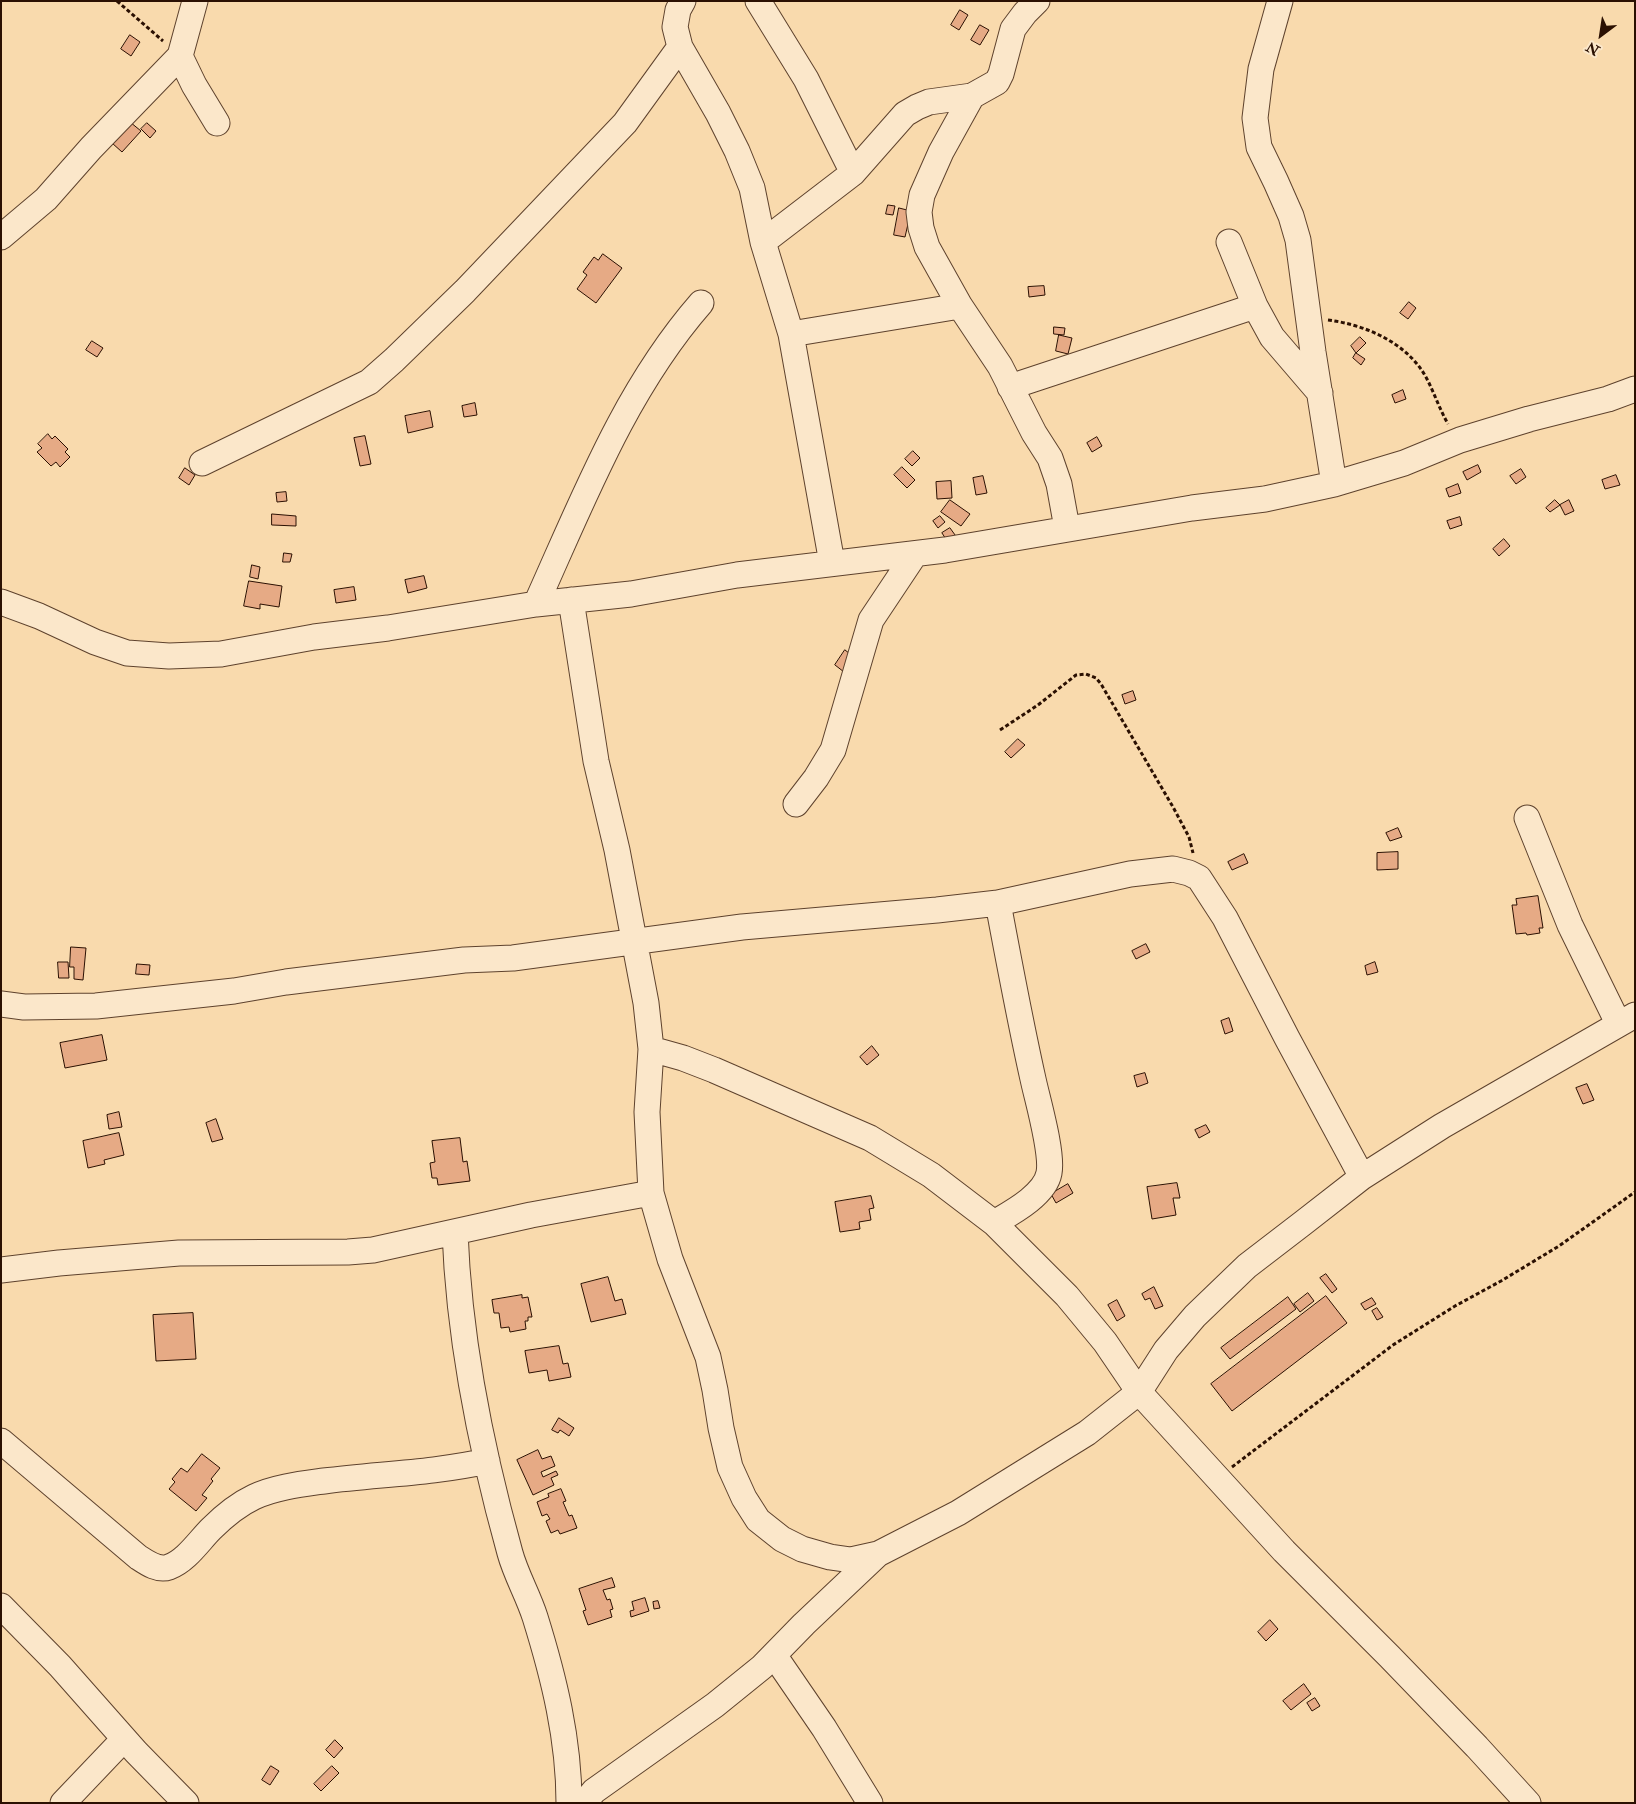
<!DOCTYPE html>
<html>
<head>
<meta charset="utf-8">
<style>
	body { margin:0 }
	#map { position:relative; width:1636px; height:1804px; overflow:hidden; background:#f9daad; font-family:"IM FELL Double Pica",serif }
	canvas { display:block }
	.frame { position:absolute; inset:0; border:2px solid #2b1002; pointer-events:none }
	.north { position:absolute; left:1576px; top:10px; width:50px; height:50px; -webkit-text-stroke:4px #fbe7ca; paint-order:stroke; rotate:211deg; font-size:14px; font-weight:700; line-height:20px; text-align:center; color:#2b1002 }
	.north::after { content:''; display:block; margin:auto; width:18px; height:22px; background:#2b1002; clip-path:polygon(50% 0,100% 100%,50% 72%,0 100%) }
</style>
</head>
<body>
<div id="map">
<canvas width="1636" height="1804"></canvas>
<div class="frame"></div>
<div class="north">N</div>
</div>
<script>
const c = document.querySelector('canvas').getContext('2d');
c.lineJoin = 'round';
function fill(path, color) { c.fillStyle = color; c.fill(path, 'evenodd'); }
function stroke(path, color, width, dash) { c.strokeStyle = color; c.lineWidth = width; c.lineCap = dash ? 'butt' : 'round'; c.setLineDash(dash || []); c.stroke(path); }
const building = new Path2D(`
	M 960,10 L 968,15 L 959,30 L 951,25 Z
	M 980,25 L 989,30 L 980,45 L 971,40 Z
	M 130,35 L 140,42 L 131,56 L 121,49 Z
	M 130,122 L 141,131 L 122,152 L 112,143 Z
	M 147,123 L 156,131 L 150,138 L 141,129 Z
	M 888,205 L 895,206 L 893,215 L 886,214 Z
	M 899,208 L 911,211 L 905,237 L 894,235 Z
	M 603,254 L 622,268 L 596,303 L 577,289 L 587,275 L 583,272 L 594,257 L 598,260 Z
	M 1044,286 L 1045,295 L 1029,297 L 1028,287 Z
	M 1409,302 L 1416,308 L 1408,319 L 1400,313 Z
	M 1054,327 L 1065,328 L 1064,335 L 1054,334 Z
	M 1059,335 L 1072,338 L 1068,354 L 1056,351 Z
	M 1360,337 L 1366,343 L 1356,353 L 1351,346 Z
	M 92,341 L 103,348 L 97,357 L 86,350 Z
	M 1356,353 L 1365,359 L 1361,365 L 1353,358 Z
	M 1403,390 L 1406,399 L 1395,403 L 1392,395 Z
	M 475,403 L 477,415 L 464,417 L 462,406 Z
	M 430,411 L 433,427 L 408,433 L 405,416 Z
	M 48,434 L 52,439 L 55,436 L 68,449 L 65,452 L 70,457 L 60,467 L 56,462 L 51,466 L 37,452 L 42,448 L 38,444 Z
	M 365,436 L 371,464 L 360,466 L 354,438 Z
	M 1097,437 L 1102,446 L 1092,452 L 1087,443 Z
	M 913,451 L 920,458 L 912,466 L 905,459 Z
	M 1478,465 L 1481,472 L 1467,480 L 1463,472 Z
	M 902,467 L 915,480 L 907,488 L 894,475 Z
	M 185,468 L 195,475 L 189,485 L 179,478 Z
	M 1521,469 L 1526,477 L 1516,484 L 1510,476 Z
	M 1616,475 L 1620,485 L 1605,489 L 1602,480 Z
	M 983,476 L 987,493 L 976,495 L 973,478 Z
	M 951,481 L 952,498 L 937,499 L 936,482 Z
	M 1458,484 L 1461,493 L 1449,497 L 1446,489 Z
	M 286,492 L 287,501 L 277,502 L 276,493 Z
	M 950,500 L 970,514 L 961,526 L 941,512 Z
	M 1555,500 L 1560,505 L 1550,512 L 1546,508 Z
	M 1569,500 L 1574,511 L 1565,515 L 1560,505 Z
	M 272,514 L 296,516 L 296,526 L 272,525 Z
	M 940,516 L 945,522 L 938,528 L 933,521 Z
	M 1460,517 L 1462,525 L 1450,529 L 1447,521 Z
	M 950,528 L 958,539 L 949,544 L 942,533 Z
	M 1504,539 L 1510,546 L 1499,556 L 1493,549 Z
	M 284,553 L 292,554 L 290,562 L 283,562 Z
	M 252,565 L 260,567 L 258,579 L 250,577 Z
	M 424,576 L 427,588 L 408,593 L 405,580 Z
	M 249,581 L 282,586 L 279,607 L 260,604 L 260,609 L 244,606 Z
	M 354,587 L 356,600 L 336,603 L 334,590 Z
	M 845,650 L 854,657 L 844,672 L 835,665 Z
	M 1133,691 L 1136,700 L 1125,704 L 1122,695 Z
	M 1018,739 L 1025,745 L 1011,758 L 1005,752 Z
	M 1398,828 L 1402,837 L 1390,841 L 1386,833 Z
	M 1398,852 L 1398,869 L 1377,870 L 1377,853 Z
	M 1244,854 L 1248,863 L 1232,870 L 1228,862 Z
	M 1538,896 L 1543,928 L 1539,928 L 1540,933 L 1527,935 L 1526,933 L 1516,934 L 1512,905 L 1517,905 L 1516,899 Z
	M 1146,944 L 1150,952 L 1136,959 L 1132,951 Z
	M 71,947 L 86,948 L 83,980 L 74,979 L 74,967 L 70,967 Z
	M 58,962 L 68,962 L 69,978 L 59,978 Z
	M 1375,962 L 1378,972 L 1367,975 L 1365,966 Z
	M 137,964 L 150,965 L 149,975 L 136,974 Z
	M 1229,1018 L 1233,1031 L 1225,1034 L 1221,1021 Z
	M 102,1035 L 107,1060 L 65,1068 L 60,1043 Z
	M 872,1046 L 879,1055 L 867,1065 L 860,1057 Z
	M 1145,1073 L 1148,1083 L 1137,1087 L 1134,1076 Z
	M 1587,1084 L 1594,1100 L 1583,1104 L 1576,1088 Z
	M 119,1112 L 122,1127 L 109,1129 L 107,1115 Z
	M 216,1119 L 223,1139 L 212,1142 L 206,1123 Z
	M 1206,1125 L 1210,1132 L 1199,1138 L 1195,1130 Z
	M 119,1133 L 124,1155 L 104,1160 L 105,1164 L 88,1168 L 83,1141 Z
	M 460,1138 L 463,1162 L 467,1161 L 470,1181 L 438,1185 L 437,1178 L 432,1178 L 430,1163 L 435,1162 L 432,1141 Z
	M 1177,1183 L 1180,1198 L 1173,1198 L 1176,1215 L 1152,1219 L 1147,1187 Z
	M 1068,1184 L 1073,1193 L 1056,1203 L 1051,1194 Z
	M 871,1196 L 874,1208 L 869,1209 L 871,1220 L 859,1222 L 860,1229 L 840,1232 L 835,1202 Z
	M 1326,1274 L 1337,1289 L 1332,1293 L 1320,1278 Z
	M 608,1277 L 615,1301 L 622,1299 L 626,1314 L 591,1322 L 581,1284 Z
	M 1154,1287 L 1163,1306 L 1155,1309 L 1150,1298 L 1145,1300 L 1142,1294 Z
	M 1308,1293 L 1314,1301 L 1300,1312 L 1294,1304 Z
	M 522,1295 L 522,1298 L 528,1297 L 532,1317 L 528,1317 L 528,1321 L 525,1321 L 526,1329 L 510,1332 L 509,1327 L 501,1328 L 499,1313 L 494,1313 L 492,1300 Z
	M 1326,1296 L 1347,1323 L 1232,1411 L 1211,1384 Z
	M 1288,1297 L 1296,1309 L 1230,1359 L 1221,1348 Z
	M 1372,1298 L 1376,1304 L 1365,1310 L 1361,1304 Z
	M 1117,1300 L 1125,1316 L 1117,1321 L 1108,1305 Z
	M 1377,1308 L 1383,1317 L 1377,1320 L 1372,1311 Z
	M 193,1313 L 196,1359 L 156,1361 L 153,1315 Z
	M 559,1346 L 563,1364 L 568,1363 L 571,1377 L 549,1381 L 547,1370 L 529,1373 L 525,1351 Z
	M 559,1418 L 574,1428 L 569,1436 L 560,1430 L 558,1433 L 552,1430 Z
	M 538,1450 L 542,1459 L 551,1456 L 555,1466 L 541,1472 L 543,1477 L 556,1471 L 558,1475 L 551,1478 L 554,1485 L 533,1495 L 517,1460 Z
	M 202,1454 L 220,1468 L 211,1479 L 213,1481 L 202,1495 L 207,1498 L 196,1511 L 169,1489 L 175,1482 L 172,1479 L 181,1468 L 187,1472 Z
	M 561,1489 L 566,1501 L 563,1502 L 569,1516 L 572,1515 L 577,1528 L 560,1534 L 558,1530 L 551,1533 L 546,1521 L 550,1519 L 547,1514 L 542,1516 L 537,1502 L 549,1497 L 548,1494 Z
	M 612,1578 L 615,1587 L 603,1590 L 607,1600 L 610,1599 L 613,1609 L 610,1610 L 612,1617 L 588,1625 L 583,1611 L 586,1610 L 579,1589 Z
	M 645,1598 L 649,1611 L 631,1617 L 630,1611 L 634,1610 L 632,1602 Z
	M 658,1601 L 660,1608 L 654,1609 L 653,1602 Z
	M 1270,1620 L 1278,1629 L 1266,1641 L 1258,1632 Z
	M 1304,1684 L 1311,1694 L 1291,1710 L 1283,1701 Z
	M 1315,1698 L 1320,1706 L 1312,1711 L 1307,1703 Z
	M 335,1740 L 343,1748 L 334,1758 L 326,1750 Z
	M 271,1766 L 279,1771 L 270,1785 L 262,1780 Z
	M 332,1766 L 339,1773 L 321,1791 L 314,1784 Z`);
fill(building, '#e6aa85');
stroke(building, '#2b1002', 1);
const minor = new Path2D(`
	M 195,1 L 180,56 L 194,85 L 217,123
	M 683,1 L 678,10 L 675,27 L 680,47 L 718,113 L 737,151 L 752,188 L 763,242 L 791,334 L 832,563
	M 758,1 L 806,79 L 853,173
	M 1280,1 L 1261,69 L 1255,118 L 1259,147 L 1276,182 L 1291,216 L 1298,240 L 1313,352 L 1334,484
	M 972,96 L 941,152 L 922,195 L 919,212 L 921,228 L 927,247 L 960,306 L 1000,366 L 1034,433 L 1050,458 L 1059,484 L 1067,528
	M 1,237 L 46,199 L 91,148 L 180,56
	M 763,242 L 853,173 L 905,114 L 917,107 L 929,102 L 972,96 L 997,82 L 1001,74 L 1013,29 L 1025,13 L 1037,1
	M 1229,242 L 1255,306 L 1272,337 L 1320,393
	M 791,334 L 960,306
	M 1010,387 L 1255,306
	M 202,463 L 369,382 L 394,360 L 465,291 L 625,123 L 680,47
	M 571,600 L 596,761 L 617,850 L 646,1003 L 651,1049 L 647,1112 L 651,1193 L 670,1259 L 708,1357 L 715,1390 L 721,1428 L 730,1467 L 744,1498 L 758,1520 L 782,1539 L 802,1549 L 830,1557 L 851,1560 L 878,1554 L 958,1513 L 1087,1433 L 1139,1392 L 1166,1350 L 1195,1316 L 1247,1266 L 1303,1223 L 1362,1177 L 1442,1126 L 1635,1015
	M 1,602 L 39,616 L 95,642 L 127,653 L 169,656 L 221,654 L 314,637 L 388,628 L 536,604 L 631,594 L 737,575 L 945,550 L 1192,508 L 1265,499 L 1334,484 L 1404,463 L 1460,440 L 1529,419 L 1608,399 L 1635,389
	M 536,604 C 583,500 625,390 701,303
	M 796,804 L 816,778 L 833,750 L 871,620 L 915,554
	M 1527,818 L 1570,925 L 1618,1023
	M 1,1004 L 24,1007 L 96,1006 L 234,991 L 286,982 L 464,960 L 513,958 L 742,927 L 937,910 L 998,903 L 1130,874 L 1173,869 L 1189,873 L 1199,878 L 1225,918 L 1287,1038 L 1362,1177
	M 651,1049 L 683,1058 L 714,1070 L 870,1138 L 931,1175 L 994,1223 L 1067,1296 L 1105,1342 L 1139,1392 L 1284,1551 L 1390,1657 L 1477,1747 L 1528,1803
	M 994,1223 C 1011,1213 1045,1195 1049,1173 C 1053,1153 1038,1102 1033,1079 C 1020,1021 1009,962 998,903
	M 455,1232 C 459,1341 481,1449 510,1553 C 516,1575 528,1595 535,1617 C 554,1678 569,1739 569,1803
	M 1,1270 L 59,1263 L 179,1253 L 348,1252 L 373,1250 L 531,1215 L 651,1193
	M 1,1441 L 138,1557 C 147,1563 158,1571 169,1567 C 186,1561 199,1541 211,1529 C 224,1516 237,1505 254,1497 C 275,1487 302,1484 324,1481 C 379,1474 433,1473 487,1461
	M 1,1606 L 60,1666 L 136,1752 L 186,1803
	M 774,1655 L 824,1728 L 870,1803
	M 63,1803 L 124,1739
	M 584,1803 L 594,1791 L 715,1705 L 762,1667 L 804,1624 L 878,1554`);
stroke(minor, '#5e422d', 27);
stroke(new Path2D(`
	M 117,1 L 163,41
	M 1328,320 C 1367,325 1410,344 1428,381 C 1435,395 1440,410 1448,424
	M 1000,730 L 1038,705 L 1076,675 L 1086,674 L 1096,678 L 1101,684 L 1173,807 L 1189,837 L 1193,853
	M 1232,1467 L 1393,1345 L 1455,1306 L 1501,1281 L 1559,1246 L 1635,1192`), '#2b1002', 3, [4, 2.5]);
stroke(minor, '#fbe7ca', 25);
</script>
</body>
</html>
